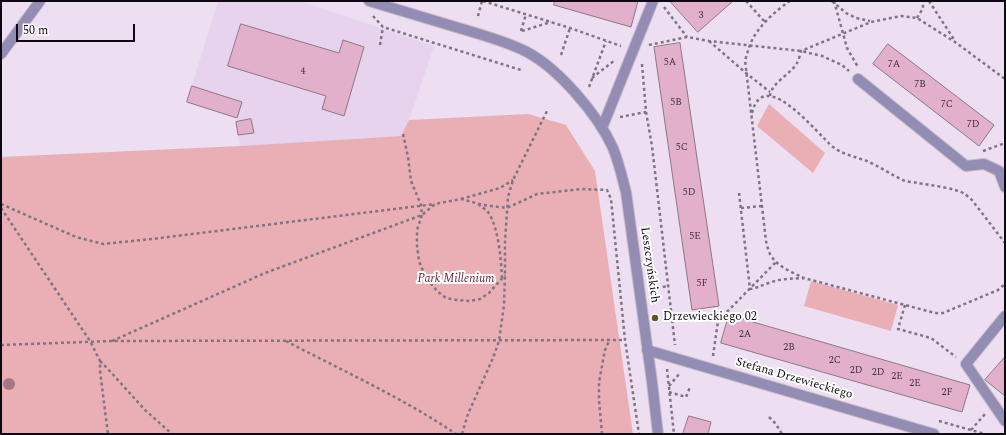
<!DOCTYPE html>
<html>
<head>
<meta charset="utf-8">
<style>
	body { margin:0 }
	#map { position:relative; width:1006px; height:435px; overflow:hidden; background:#eddef1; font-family:Spectral,serif }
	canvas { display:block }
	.frame { position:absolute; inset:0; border:2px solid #0e0910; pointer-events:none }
	.scale { position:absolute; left:16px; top:24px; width:119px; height:18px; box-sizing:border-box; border:2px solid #0e0910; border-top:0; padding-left:5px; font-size:12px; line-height:14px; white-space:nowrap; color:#0e0910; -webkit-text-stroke:3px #fff; paint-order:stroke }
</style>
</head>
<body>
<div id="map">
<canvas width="1006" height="435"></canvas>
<div class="frame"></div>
<div class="scale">50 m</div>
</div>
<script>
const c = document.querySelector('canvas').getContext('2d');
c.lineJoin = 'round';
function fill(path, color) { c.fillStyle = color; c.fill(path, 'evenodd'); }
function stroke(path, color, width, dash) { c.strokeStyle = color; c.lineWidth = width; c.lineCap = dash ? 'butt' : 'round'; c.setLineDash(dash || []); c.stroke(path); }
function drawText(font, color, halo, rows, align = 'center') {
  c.font = font + ' Spectral,serif'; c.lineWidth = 4; c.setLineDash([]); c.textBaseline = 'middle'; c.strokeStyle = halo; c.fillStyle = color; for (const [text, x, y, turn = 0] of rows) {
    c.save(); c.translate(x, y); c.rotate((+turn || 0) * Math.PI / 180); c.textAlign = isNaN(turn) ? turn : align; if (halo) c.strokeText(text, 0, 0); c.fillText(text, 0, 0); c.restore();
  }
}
fill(new Path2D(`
	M 218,1 L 300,1 L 434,46 L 409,120 L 401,136 L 240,146 L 237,128 L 238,128 L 237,118 L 188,103 L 187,102 Z`), '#e7d3ed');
fill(new Path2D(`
	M 769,104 L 825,153 L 813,173 L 757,126 Z
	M 528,114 L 566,125 L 595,171 L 633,434 L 1,434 L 1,157 L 240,146 L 401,136 L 409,120 Z
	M 811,281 L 898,305 L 891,331 L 804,306 Z`), '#e9afb4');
const building = new Path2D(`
	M 555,1 L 638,1 L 631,27 L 554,5 Z
	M 670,1 L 733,1 L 698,32 Z
	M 241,24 L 339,53 L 343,40 L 364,47 L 344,116 L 322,109 L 326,96 L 228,66 Z
	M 680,43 L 719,306 L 692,310 L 654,47 Z
	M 888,44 L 994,125 L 979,146 L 873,64 Z
	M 192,86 L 242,102 L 237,118 L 187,102 Z
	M 251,119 L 254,133 L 238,135 L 236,122 Z
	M 729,315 L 970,385 L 962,412 L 721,343 Z
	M 1005,357 L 1005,396 L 985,380 Z
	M 689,416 L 711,422 L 708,434 L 683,434 Z`);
fill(building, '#e3b0cb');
stroke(building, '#8c7782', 1);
const minor = new Path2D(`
	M 369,1 C 399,10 429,19 459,28 C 482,35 506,41 527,52 C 559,69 598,115 613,148 C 619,163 622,177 626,192 L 652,382 L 658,434
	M 1,54 L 40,1
	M 858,79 L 966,166 L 984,164 L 999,171 L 1005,187
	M 602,128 L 653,1
	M 1005,316 L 966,364 L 1005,421
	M 647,350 L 934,434`);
stroke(minor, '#c9bccd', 12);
stroke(new Path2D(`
	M 483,1 L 570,28 L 621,46
	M 746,1 L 765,22
	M 790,1 C 775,11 756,28 750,45 C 748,50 747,55 745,60 L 766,241 C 767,245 768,250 770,254 C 777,267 792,272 804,278 L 935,313 L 943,313 L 998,290 L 1005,284
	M 832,1 L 846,13 L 856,18 L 870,21
	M 834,1 L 847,48 L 858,67
	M 929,1 L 955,41
	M 664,7 L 687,37
	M 373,16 L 383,27 L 521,70
	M 478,16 L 482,1
	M 917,18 L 923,8 L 923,1
	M 521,31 L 526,14
	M 522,31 L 551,22
	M 709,41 L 746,73 L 770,92
	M 380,45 L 383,27
	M 649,45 L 687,37 L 709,41 L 801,51 L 822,56 L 842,65 L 849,71
	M 561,55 L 570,28
	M 642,64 L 646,112 L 652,146 L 675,345
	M 592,78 L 615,60
	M 589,87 L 606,41
	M 770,96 C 771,83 792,73 797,63 C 799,60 800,54 801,51 L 871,22 L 901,16 L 917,18 L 955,42 L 1005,79
	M 752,113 C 764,64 818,135 833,147 C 844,155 856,157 867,161 C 880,167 892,175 905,181 C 909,182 914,182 917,183 C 930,185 955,188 965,194 C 967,196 970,198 972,200 L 1005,243
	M 620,117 L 646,112
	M 403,134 L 408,157 L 411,181 L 421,205 L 422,215 L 417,230 L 417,246 L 419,261 L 425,276 L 437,291 L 446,298 L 457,300 L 470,301 L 480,299 L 489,293 L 505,275
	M 983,151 L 1005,143
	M 739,193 L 750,289 C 758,288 764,284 772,282 C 782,278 793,279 804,278
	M 461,199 L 500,188 L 513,180
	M 1,204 L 76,237 L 103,244 L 152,239 L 435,204
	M 478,204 C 482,207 485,209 488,212 C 499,228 501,260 502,279
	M 1,208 L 90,341 L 100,361 L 100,371 L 108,434
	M 741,208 L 762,206
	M 651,289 L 668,286
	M 905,305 L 898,329 L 931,338 L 956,357
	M 672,315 L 718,321
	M 112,341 L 265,273 L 422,215 L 435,204 L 461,199 L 483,205 L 507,208 L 537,194 L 581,189 L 607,190 L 611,199 L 625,340 L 639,434
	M 286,341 C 343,371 403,398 456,434
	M 1,345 L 112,341 L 625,340
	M 713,356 L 718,321 L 776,262
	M 100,361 L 107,368 L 145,410 L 172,434
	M 667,369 L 674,434
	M 669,386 L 680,373
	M 669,392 L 686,397 L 690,387
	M 769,417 L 776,424 L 782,434
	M 939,421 L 985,434
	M 971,430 L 985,414
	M 462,434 L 468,414 L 493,358 L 499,341 L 504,305 L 505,274 L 505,241 L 508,197 L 513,180 L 547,111
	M 602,434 L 599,400 L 599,382 L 605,350 L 609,341`), '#7f7582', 2.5, [3, 3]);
stroke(minor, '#938db4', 10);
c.fillStyle = '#a57887';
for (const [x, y] of [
	[9,384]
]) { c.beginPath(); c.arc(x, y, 6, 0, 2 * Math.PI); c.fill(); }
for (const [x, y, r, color] of [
	[655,318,4,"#625522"]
]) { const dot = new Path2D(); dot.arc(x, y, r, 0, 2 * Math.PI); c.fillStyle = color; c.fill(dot); stroke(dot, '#fff', 1.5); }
drawText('10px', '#43333f', null, [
	["3",701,16],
	["5A",670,63],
	["7A",894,65],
	["4",303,72],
	["7B",920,85],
	["5B",676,103],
	["7C",947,105],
	["7D",973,125],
	["5C",682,148],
	["5D",689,193],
	["5E",695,237],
	["5F",702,284],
	["2A",745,335],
	["2B",789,348],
	["2C",835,361],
	["2D",856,371],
	["2D",878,373],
	["2E",897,377],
	["2E",915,384],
	["2F",947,393]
]);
drawText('12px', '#0e0910', '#fff', [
	["Leszczyńskich",649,265,82],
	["Stefana Drzewieckiego",794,379,16]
]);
drawText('italic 12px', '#6a2531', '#fff', [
	["Park Millenium",456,280]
]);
drawText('12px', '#0e0910', '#fff', [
	["Drzewieckiego 02",663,318]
], 'left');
</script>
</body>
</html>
